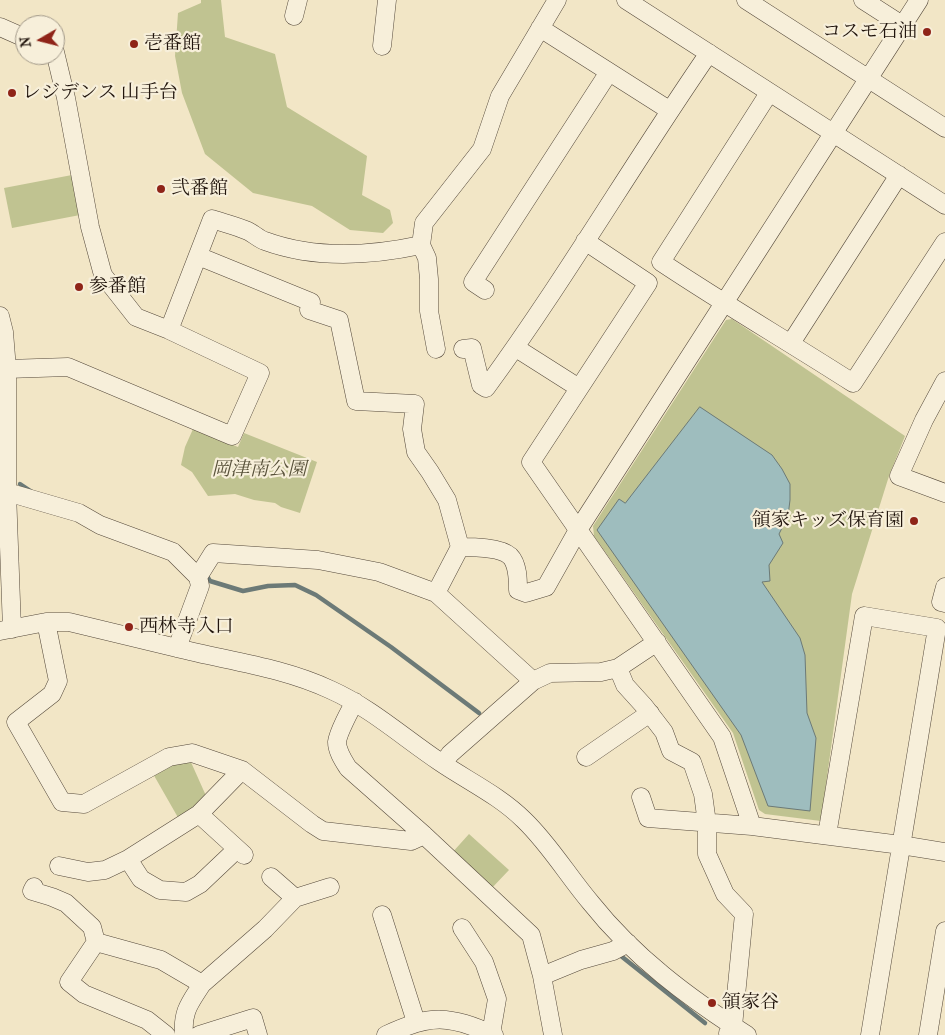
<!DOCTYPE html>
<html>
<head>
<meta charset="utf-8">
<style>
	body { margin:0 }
	#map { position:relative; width:945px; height:1035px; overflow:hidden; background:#f2e6c6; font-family:"IM FELL French Canon",serif }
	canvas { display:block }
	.north { position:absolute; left:15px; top:15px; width:50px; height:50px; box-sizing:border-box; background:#f7efda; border:1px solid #a19888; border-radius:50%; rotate:262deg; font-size:14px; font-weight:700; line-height:20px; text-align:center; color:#21150d }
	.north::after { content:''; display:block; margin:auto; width:18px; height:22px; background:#8f2418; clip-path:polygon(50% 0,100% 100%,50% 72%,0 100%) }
</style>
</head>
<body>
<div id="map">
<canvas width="945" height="1035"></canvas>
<div class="north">N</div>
</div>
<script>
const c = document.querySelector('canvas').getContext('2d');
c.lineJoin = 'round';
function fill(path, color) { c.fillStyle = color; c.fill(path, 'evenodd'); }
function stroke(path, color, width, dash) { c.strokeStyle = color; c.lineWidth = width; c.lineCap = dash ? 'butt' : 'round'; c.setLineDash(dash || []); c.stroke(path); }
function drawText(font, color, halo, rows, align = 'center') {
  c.font = font + ' "IM FELL French Canon","Noto Serif JP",serif'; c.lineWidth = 4.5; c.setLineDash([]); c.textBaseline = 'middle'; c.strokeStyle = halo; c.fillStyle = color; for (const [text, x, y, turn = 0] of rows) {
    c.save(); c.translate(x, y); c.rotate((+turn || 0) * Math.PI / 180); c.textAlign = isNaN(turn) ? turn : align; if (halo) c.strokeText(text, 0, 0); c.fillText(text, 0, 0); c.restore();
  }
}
fill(new Path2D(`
	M 201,0 L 221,0 L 225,37 L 275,54 L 287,107 L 367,156 L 362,195 L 390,210 L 393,223 L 383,233 L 350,230 L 312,206 L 253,193 L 205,154 L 182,93 L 175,56 L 178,13 L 201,3 Z
	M 72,175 L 80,215 L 12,228 L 4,188 Z
	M 732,319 L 905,436 L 889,476 L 852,594 L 821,821 L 765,814 L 759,810 L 733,733 L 594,536 L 593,526 L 726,320 Z
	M 193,429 L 238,447 L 244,433 L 317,462 L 300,513 L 281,507 L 275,503 L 254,500 L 235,494 L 208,496 L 192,472 L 181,465 L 185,447 Z
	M 169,760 L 190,760 L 207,798 L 180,821 L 152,772 Z
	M 469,834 L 509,870 L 490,890 L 451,854 Z`), '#c0c391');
const water = new Path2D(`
	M 700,407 L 772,455 L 782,469 L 790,484 L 790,500 L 788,516 L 779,534 L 783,543 L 769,565 L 770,581 L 762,582 L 800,638 L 805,655 L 807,713 L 816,738 L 810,811 L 768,806 L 741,735 L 597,530 L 619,499 L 625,503 Z`);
fill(water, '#9ebdbe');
stroke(water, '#6c7a77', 1);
stroke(new Path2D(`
	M 20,484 L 32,492
	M 205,573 L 210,581 L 243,591 L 268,586 L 295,585 L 316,595 L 391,647 L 479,713
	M 621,956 L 705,1023`), '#6c7a77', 4.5);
const minor = new Path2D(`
	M 626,0 L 945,205
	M 746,0 L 945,128
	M 863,0 L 902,25
	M 294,16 L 298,0
	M 0,27 L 25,38
	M 540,28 L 669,110
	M 382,46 L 387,0
	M 55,52 L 66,98 L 90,227 L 103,275 L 136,317 L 169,330 L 212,219 C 224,223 237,226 248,231 C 254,234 259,239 265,241 C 314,259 370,256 421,245
	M 769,93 L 661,262 C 724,304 789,342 853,383 L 945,242
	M 585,241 L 648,283 L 531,462 L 722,737 L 752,826
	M 198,256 L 311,302 L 309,310 L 339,320 L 356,401 L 415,404 L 412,429 L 416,452 L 430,472 L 447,500 L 460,547 L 436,593
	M 485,290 L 473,282 L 609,72
	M 0,316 L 4,332 L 7,369 L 7,492 L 12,629
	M 791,343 L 899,175
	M 516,348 L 579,388
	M 436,349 L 429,311 L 429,279 L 427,258 L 421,245 L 424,223 L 482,149 L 500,96 L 557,0
	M 463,349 L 472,348 L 481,385 L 486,388 C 565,280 633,163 709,53
	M 7,369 L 68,367 L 232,436 L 260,373 L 169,330
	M 945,381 L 924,420 L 899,476 L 945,493
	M 0,486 L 7,492 L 79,513 L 100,525 L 173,552 L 198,577 L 213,553 L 318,560 L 379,572 L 436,593 L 533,681
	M 460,547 C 473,547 500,547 510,556 C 518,564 518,580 518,590 L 526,593 L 546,587 L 578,530 L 919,0
	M 945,587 L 941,602 L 945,603
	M 46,622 L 58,681 L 52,694 L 16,722 L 62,802 L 84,804 L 169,757 L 192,753 L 242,770 L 312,824 L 323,831 L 411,841 L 424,835
	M 0,631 L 46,622 L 69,622 C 105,631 141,639 177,648 C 228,661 282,667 331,690 C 371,708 404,738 440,762 C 468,781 500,796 524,820 C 550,845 568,876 591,903 C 634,957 689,998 747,1035
	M 177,648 L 200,586 L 198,577
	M 618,668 L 625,685 L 644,706 L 664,732 L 671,751 L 692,762 L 703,794 L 707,823 L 707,854 L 725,894 L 744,914 L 733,1026 L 728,1033
	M 355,702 C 350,710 338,733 337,742 C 337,751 343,760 348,768 L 424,835 L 531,935 L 542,976 L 553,1035
	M 586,757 L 650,713
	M 443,764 L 450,754 L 533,681 L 550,673 L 601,672 L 618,668 L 657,642
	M 641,797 L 648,818 L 752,826 L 901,845 L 945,852
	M 199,814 L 244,855
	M 827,835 L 864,616 L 937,628 L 870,1035
	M 128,859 L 141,879 L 160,890 L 186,892 L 200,884 L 237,849
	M 59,866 L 88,872 L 105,870 L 128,859 L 199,814 L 242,770
	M 271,877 L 295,898
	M 34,887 L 32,891 L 52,897 L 66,903 L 92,927 L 96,942
	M 382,915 L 416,1022
	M 462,928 L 484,962 L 497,999 L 491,1034
	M 542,976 L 581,960 L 613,951 L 628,943
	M 166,1035 L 147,1020 L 84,994 L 69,982 L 96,942 L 161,960 L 202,984 L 265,929 L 295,898 L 330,887
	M 184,1035 C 182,1011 190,1003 202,984
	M 199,1035 L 253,1018 L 258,1035
	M 386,1035 C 431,1014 449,1015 494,1035
	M 928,1035 L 945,931`);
stroke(minor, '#55493b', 19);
stroke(minor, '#f7efda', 18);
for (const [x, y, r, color] of [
	[927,32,5,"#8f2418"],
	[134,44,5,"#8f2418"],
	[12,93,5,"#8f2418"],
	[161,189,5,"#8f2418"],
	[79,287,5,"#8f2418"],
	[914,521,5,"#8f2418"],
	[129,627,5,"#8f2418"],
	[712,1003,5,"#8f2418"]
]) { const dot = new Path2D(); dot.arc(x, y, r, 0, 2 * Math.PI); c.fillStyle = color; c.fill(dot); stroke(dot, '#f7efda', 2); }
drawText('19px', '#21150d', '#f7efda', [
	["コスモ石油",917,32,"right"],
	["壱番館",144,44],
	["レジデンス 山手台",22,93],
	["弐番館",171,189],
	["参番館",89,287],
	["領家キッズ保育園",904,521,"right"],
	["西林寺入口",139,627],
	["領家谷",722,1003]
], 'left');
drawText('italic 19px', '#59523b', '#f7efda', [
	["岡津南公園",259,470]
]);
</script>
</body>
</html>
